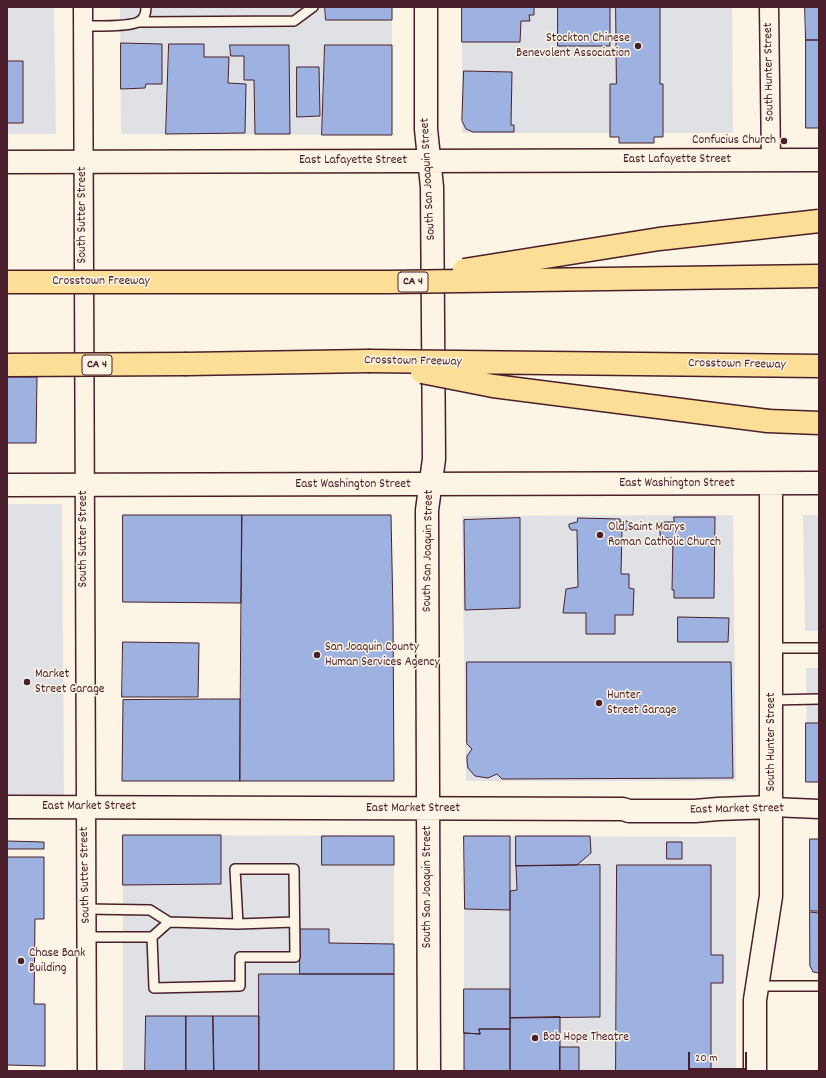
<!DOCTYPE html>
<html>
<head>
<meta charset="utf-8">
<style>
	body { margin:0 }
	#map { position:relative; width:826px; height:1078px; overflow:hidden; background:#fcf5e5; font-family:Dekko,sans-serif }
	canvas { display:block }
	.frame { position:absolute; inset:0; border:8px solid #4a1f2b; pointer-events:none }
	.scale { position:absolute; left:688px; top:1052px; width:59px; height:18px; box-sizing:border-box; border:2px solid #4a1f2b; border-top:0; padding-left:5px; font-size:12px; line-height:14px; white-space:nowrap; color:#4a1f2b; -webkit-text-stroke:3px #fcf5e5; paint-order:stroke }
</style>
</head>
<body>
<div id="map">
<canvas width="826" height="1078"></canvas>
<div class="frame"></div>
<div class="scale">20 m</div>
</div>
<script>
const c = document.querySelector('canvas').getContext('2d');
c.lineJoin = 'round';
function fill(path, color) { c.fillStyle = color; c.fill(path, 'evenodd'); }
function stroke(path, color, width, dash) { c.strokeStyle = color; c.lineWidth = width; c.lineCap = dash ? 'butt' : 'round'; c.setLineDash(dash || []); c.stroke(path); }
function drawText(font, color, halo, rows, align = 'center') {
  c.font = font + ' Dekko,sans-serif'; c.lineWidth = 3; c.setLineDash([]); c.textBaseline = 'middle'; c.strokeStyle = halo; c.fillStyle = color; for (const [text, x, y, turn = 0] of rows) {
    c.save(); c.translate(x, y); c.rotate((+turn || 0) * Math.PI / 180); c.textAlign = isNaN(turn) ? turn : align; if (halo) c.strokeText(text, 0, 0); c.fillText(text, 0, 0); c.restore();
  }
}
fill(new Path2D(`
	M 7,7 L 54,7 L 56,134 L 7,134 Z
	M 120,7 L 392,7 L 392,135 L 121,134 Z
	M 462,7 L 732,7 L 733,133 L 462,133 Z
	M 7,504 L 62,504 L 64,795 L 7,796 Z
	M 733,515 L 736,781 L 466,781 L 462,516 Z
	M 803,515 L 819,515 L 819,631 L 805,631 Z
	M 806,668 L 819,668 L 819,782 L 807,782 Z
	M 123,835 L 394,836 L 394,1071 L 123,1071 Z
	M 464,836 L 736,837 L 736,1071 L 464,1071 Z`), '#e0e1e4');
const building = new Path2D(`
	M 325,7 L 392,7 L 392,20 L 326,20 Z
	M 462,7 L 534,7 L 534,15 L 529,15 L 530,21 L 521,21 L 520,42 L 462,42 Z
	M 558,7 L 610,7 L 610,46 L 558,46 Z
	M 616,7 L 660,7 L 660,84 L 663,84 L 663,137 L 654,137 L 654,143 L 619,143 L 619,137 L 610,137 L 610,84 L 616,84 Z
	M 805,7 L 819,7 L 819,40 L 806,40 Z
	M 806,40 L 819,40 L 819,128 L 806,128 Z
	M 121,43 L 162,44 L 162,84 L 146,84 L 145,88 L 121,89 Z
	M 169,44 L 204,44 L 204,57 L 229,57 L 228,83 L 246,84 L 245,133 L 166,134 Z
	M 230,45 L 289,45 L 290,134 L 255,134 L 254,80 L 244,80 L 244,56 L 231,56 Z
	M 325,45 L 392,45 L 392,135 L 322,135 Z
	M 7,61 L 23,61 L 23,123 L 7,123 Z
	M 297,67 L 319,67 L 320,116 L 297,117 Z
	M 464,71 L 512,72 L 511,125 L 514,125 L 514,132 L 473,132 L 466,129 L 462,121 Z
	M 7,377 L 37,377 L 36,443 L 7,443 Z
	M 123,515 L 242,515 L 241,603 L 123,602 Z
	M 242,515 L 391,515 L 393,614 L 394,781 L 240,781 Z
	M 674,517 L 715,517 L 714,598 L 674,598 L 674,590 L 672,590 L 673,538 L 660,538 L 660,522 L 674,522 Z
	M 520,518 L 520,608 L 465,610 L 464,520 Z
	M 578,518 L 620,519 L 620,522 L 627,521 L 630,524 L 627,530 L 622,530 L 621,574 L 629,574 L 629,588 L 634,589 L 633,615 L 615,615 L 615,634 L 586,634 L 586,613 L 563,613 L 566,589 L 578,587 L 577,530 L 571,530 L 569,527 L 569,524 L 577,522 Z
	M 678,617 L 729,618 L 728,642 L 678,642 Z
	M 123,642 L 199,643 L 198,697 L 122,697 Z
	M 467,662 L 731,662 L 733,778 L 502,779 L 497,774 L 488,778 L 475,776 L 468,768 L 467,761 L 467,756 L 472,749 L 467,744 Z
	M 209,699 L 240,699 L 240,781 L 122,781 L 123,700 Z
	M 806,723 L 819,723 L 819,782 L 806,782 Z
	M 123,835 L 221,835 L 221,884 L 123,885 Z
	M 322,836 L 394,836 L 394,865 L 322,865 Z
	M 464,836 L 510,836 L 510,910 L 465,909 Z
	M 516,836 L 590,836 L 591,853 L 577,865 L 516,866 Z
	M 810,839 L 819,839 L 819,911 L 810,911 Z
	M 7,841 L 44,842 L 44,849 L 7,849 Z
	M 667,842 L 682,842 L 682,859 L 667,859 Z
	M 7,857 L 44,857 L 44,919 L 35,919 L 34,1004 L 45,1004 L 45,1066 L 7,1065 Z
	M 600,865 L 600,1017 L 510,1018 L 510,891 L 517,890 L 516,866 Z
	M 617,865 L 711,865 L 711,955 L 723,955 L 723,983 L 711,983 L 711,1071 L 616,1071 Z
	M 810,912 L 819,913 L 819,973 L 813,972 L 810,966 Z
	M 300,929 L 329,929 L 329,943 L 394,944 L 394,974 L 300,974 Z
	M 259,974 L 394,974 L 394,1071 L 259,1071 Z
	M 464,989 L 510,989 L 510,1029 L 479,1029 L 480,1034 L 464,1033 Z
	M 146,1016 L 186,1016 L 186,1071 L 145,1071 Z
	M 186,1016 L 213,1016 L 214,1071 L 186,1071 Z
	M 213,1016 L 259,1016 L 259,1071 L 214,1071 Z
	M 560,1017 L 560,1071 L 510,1071 L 510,1018 Z
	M 479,1029 L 510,1029 L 510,1071 L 464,1071 L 464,1033 L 480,1034 Z
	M 560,1047 L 579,1047 L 579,1071 L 560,1071 Z`);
fill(building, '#9db2e0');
stroke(building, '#4a1f2b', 1);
const lane = new Path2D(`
	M 140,22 L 294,21 L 313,7
	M 83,26 C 95,26 132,27 140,21 C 145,18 146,12 146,7
	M 771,648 L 819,648
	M 771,700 L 819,699
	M 86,909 L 150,910 L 169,922 L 238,924 L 235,869 L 294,869 L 295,957 L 240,957 L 240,986 L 154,988 L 152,937
	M 238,924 L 294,922
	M 87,937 L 152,937 L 169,922
	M 757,986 L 819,986`);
const street = new Path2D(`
	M 83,7 L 87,1071
	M 769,7 L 771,160
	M 772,807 L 819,809`);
const secondary = new Path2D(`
	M 426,7 L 426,129 L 432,187 L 434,459 L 427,510 L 429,1071
	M 7,162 L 819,160
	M 7,485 L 819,483
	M 7,807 L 623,809 L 629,811 L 695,811 L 718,809 L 772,807
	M 755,1071 L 755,1000 L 771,896 L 771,484`);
const highway = new Path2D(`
	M 187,364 L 368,361
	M 768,421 L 819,423`);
stroke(lane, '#4a1f2b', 12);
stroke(street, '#4a1f2b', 21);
stroke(secondary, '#4a1f2b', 25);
stroke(highway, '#4a1f2b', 25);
stroke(lane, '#fcf5e5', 9);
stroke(street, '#fcf5e5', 18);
stroke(secondary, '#fcf5e5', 22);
stroke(highway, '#fdde96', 22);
const highwayBridge = new Path2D(`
	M 464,270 L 659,239 L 819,221
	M 7,282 L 390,282 L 819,276
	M 368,361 L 819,366
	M 7,365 L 187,364
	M 422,372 L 493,386 L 768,421`);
stroke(highwayBridge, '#4a1f2b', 25, []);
stroke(highwayBridge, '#fdde96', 22);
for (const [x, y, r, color] of [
	[638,46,4,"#4a1f2b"],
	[784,141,4,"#4a1f2b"],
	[600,535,4,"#4a1f2b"],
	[317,655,4,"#4a1f2b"],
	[27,682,4,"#4a1f2b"],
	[599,703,4,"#4a1f2b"],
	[21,961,4,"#4a1f2b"],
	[535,1038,4,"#4a1f2b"]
]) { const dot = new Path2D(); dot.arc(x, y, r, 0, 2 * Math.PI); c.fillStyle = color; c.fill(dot); stroke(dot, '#fcf5e5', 1.5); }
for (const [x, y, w] of [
	[413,282,30],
	[97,365,30]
]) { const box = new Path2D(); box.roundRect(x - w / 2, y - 10, w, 20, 3); c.fillStyle = '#fcf5e5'; c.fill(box); stroke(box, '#4a1f2b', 1); }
drawText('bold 12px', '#4a1f2b', null, [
	["CA 4",413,282],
	["CA 4",97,365]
]);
drawText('13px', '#4a1f2b', '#fcf5e5', [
	["Stockton Chinese",630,39,"right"],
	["Benevolent Association",630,54,"right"],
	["Confucius Church",776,141,"right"],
	["Old Saint Marys",608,528],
	["Roman Catholic Church",608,543],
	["San Joaquin County",325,648],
	["Human Services Agency",325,663],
	["Market",35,675],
	["Street Garage",35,690],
	["Hunter",607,696],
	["Street Garage",607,711],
	["Chase Bank",29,954],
	["Building",29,969],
	["Bob Hope Theatre",543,1038]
], 'left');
drawText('13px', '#4a1f2b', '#fcf5e5', [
	["South Hunter Street",770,72,-91],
	["East Lafayette Street",677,160],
	["East Lafayette Street",353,161],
	["South San Joaquin Street",429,179,-93],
	["South Sutter Street",83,215,-90],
	["Crosstown Freeway",101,282],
	["Crosstown Freeway",413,362,1],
	["Crosstown Freeway",737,365,1],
	["East Washington Street",677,484],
	["East Washington Street",353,485],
	["South Sutter Street",84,539,-90],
	["South San Joaquin Street",429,551,-89],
	["South Hunter Street",772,742,-90],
	["East Market Street",89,807],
	["East Market Street",413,809],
	["East Market Street",737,810,-1],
	["South Sutter Street",86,875,-91],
	["South San Joaquin Street",428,887,-90]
]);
</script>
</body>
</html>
